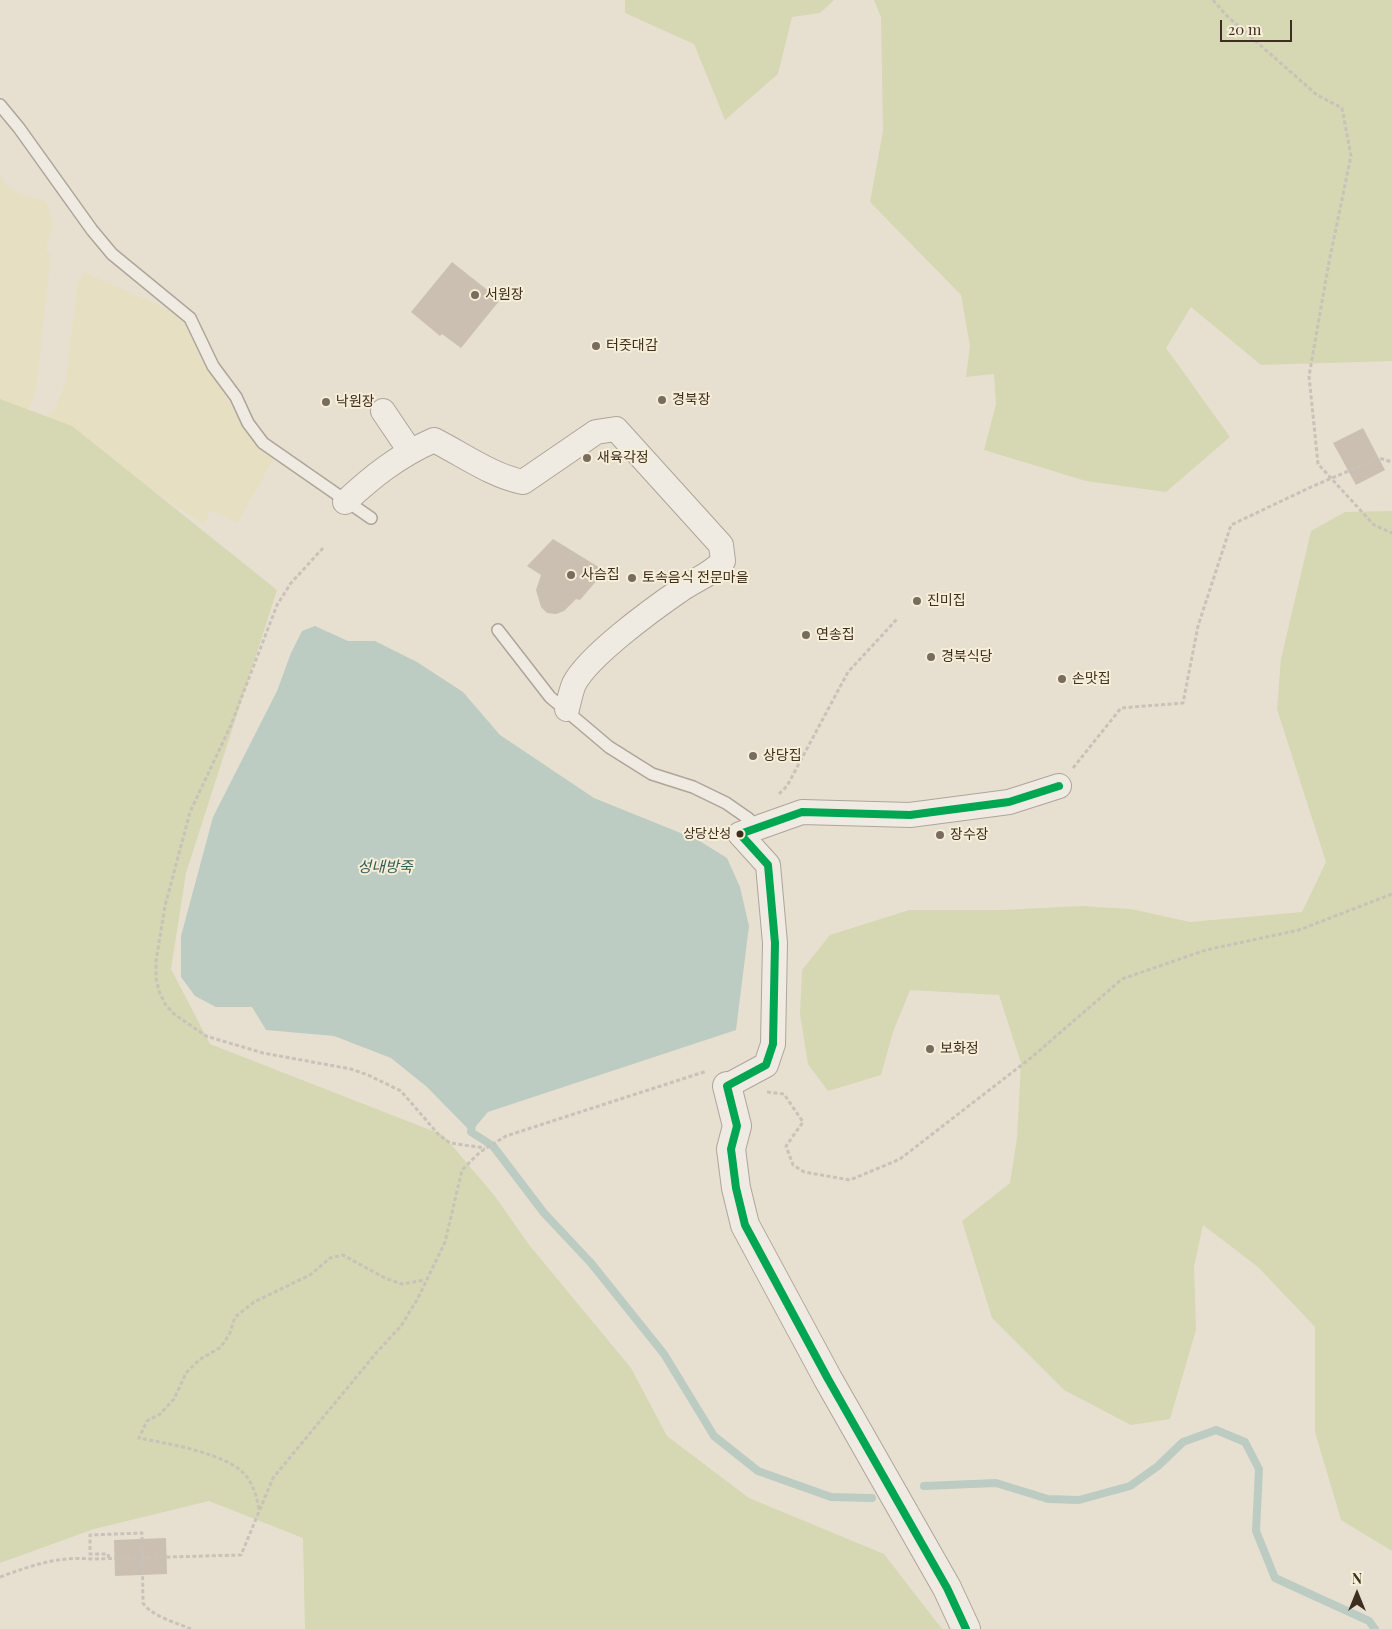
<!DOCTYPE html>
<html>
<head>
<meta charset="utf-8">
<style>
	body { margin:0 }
	#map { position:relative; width:1392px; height:1629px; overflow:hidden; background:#e7e0d1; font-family:"Playfair Display",serif }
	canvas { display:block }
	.north { position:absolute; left:1332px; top:1569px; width:50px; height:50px; -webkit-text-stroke:4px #f7eed8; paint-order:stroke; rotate:0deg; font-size:14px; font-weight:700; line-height:20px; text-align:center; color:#3d2e20 }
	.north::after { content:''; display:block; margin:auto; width:18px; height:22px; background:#3d2e20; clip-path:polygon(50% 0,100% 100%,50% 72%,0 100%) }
	.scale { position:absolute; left:1220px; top:20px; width:72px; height:22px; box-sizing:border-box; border:2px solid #3d2e20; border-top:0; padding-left:6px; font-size:15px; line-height:18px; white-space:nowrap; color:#3d2e20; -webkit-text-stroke:4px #f7eed8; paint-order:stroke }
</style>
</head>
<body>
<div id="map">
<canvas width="1392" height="1629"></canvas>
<div class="north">N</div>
<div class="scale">20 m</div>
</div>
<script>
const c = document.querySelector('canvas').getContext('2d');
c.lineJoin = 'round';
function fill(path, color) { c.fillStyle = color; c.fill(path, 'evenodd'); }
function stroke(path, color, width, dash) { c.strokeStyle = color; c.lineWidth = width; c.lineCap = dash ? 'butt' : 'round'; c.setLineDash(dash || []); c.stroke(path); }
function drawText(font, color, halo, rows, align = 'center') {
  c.font = font + ' "Playfair Display","Noto Sans KR",serif'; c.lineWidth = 4; c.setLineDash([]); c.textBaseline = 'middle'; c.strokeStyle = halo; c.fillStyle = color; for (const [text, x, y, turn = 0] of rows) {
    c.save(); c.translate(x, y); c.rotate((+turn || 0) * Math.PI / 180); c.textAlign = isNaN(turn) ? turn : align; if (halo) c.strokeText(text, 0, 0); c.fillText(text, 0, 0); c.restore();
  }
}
fill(new Path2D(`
	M 0,174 L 5,184 L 20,195 L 46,201 L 53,224 L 46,249 L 51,255 L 36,391 L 29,408 L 14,416 L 0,416 Z
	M 84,272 L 176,313 L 185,325 L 236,415 L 253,435 L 278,451 L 237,523 L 210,510 L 204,525 L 46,418 L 55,407 L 65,385 L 78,282 Z`), '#e6dfc2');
fill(new Path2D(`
	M 625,0 L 834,0 L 820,13 L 792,17 L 778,74 L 725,120 L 694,44 L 625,13 Z
	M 874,0 L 1392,0 L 1392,361 L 1261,365 L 1191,307 L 1166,348 L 1230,437 L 1166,492 L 1086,481 L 984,450 L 996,404 L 994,374 L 966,377 L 970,346 L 961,295 L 870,202 L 883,131 L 881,17 Z
	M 0,399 L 72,426 L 277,590 L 186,873 L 171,969 L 210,1044 L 443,1135 L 494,1195 L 530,1246 L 631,1368 L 667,1436 L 749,1498 L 884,1554 L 942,1629 L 305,1629 L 303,1538 L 209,1501 L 94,1529 L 0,1563 Z
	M 1392,511 L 1392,1551 L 1341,1520 L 1315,1432 L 1315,1327 L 1258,1267 L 1203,1225 L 1194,1267 L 1196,1330 L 1170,1419 L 1131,1425 L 1064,1390 L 992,1318 L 962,1221 L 1010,1183 L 1017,1138 L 1021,1063 L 999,995 L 910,990 L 893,1032 L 881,1075 L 828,1091 L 808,1064 L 800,1014 L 802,970 L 830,935 L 909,910 L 1003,910 L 1081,906 L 1131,909 L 1190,922 L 1302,912 L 1326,862 L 1277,709 L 1281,659 L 1311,531 L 1345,512 Z`), '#d6d7b3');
fill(new Path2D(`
	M 315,626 L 348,641 L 375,641 L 417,662 L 463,692 L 500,735 L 594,798 L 698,840 L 727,858 L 740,887 L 749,926 L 736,1030 L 488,1112 L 471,1132 L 427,1087 L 391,1058 L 334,1036 L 266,1030 L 252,1007 L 216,1007 L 195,996 L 181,977 L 181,936 L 213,817 L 277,691 L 291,653 L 302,631 Z`), '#bcccc2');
stroke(new Path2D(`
	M 472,1123 L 471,1132 L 493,1146 L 544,1213 L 591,1263 L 664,1354 L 714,1436 L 758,1471 L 831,1497 L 872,1498
	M 924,1486 L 996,1483 L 1048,1499 L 1079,1500 L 1130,1486 L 1158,1466 L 1183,1442 L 1216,1430 L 1245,1442 L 1259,1469 L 1256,1531 L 1275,1578 L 1369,1621 L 1375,1629`), '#bcccc2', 8);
fill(new Path2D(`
	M 452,262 L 500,300 L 461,348 L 442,334 L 440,336 L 411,312 Z
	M 1363,428 L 1385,470 L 1356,485 L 1333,443 Z
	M 553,539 L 605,571 L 580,600 L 576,599 L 564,611 L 556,614 L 547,613 L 541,607 L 536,590 L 541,575 L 527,566 Z
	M 166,1538 L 167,1574 L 115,1576 L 114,1540 Z`), '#cbbfb2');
const service = new Path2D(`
	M 0,105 L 19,128 L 92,230 L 112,254 L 190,318 L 213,366 L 236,397 L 248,423 L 263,443 L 371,518
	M 498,630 L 550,697 L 609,747 L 652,774 L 693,787 L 726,803 L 749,819 L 742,830`);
const minor = new Path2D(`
	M 383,411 L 410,451
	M 345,502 C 373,476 398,456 434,440 C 462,454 492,476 523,482 L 596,432 L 616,429 L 721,545 L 723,561 C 711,575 694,580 679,591 C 653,609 588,656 574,684 C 571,691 569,701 567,709
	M 727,1086 L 766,1065 L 773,1044 L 775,943 L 768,865 L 740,834 L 802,812 L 910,815 L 1009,802 L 1059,786`);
const tertiary = new Path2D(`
	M 727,1086 L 737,1126 L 731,1149 L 736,1188 L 745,1225 L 828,1379 L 947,1588 L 966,1629`);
stroke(service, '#ada599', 14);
stroke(minor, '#ada599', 26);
stroke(tertiary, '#ada599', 30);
stroke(new Path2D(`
	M 1213,0 L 1227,16 L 1317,95 L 1342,108 L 1351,156 L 1329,262 L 1309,376 L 1318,464 L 1374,525 L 1392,533
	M 323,548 L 291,583 L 277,605 L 231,725 L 190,812 L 165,906 L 156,961 L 156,978 L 159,991 L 165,1004 L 174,1014 L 206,1036 L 263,1053 L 351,1069 L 368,1075 L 401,1091 L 439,1135 L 450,1143 L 485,1148
	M 1073,768 L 1121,708 L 1183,703 L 1198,626 L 1231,525 L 1311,487 L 1379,458 L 1392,462
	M 779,794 L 787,786 L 848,672 L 898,618
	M 767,1092 L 784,1094 L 803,1122 L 786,1146 L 793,1165 L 804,1172 L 850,1180 L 900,1159 L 1032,1057 L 1122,979 L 1206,950 L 1299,930 L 1392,894
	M 259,1509 C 257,1498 254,1487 247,1477 C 229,1453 168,1444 139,1438 L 147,1421 L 160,1414 L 174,1399 L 186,1373 L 199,1360 L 221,1347 L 230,1333 L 235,1317 L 254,1302 L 310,1275 L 330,1258 L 343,1255 L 385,1278 L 402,1284 L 425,1280
	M 109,1558 L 108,1554 L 90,1554 L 90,1535 L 142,1533 L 143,1603 C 151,1616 177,1623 191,1629
	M 0,1577 C 33,1565 58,1556 93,1559 L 241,1555 L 273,1478 L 377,1352 L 401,1326 L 418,1298 L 445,1242 L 462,1170 L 480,1152 L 506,1136 L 707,1071`), '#c8c2b9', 3, [4, 2.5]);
stroke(service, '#efebe3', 11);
stroke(minor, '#efebe3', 24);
stroke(tertiary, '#efebe3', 28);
stroke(new Path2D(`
	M 966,1629 L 947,1588 L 828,1379 L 745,1225 L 736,1188 L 731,1149 L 737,1126 L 727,1086 L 766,1065 L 773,1044 L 775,943 L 768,865 L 740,834 L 802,812 L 910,815 L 1009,802 L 1059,786`), '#00a651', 8);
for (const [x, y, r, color] of [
	[475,295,5,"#786c5e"],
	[596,346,5,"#786c5e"],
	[662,400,5,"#786c5e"],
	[326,402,5,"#786c5e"],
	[587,458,5,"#786c5e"],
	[571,575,5,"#786c5e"],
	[632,578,5,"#786c5e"],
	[917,601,5,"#786c5e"],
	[806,635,5,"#786c5e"],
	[931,657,5,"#786c5e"],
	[1062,679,5,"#786c5e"],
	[753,756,5,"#786c5e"],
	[740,834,4.5,"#3d2e20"],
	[940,835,5,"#786c5e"],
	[930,1049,5,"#786c5e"]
]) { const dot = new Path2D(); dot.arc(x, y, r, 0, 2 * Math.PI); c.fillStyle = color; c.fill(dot); stroke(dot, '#f7eed8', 2); }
drawText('13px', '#3d2e20', '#f7eed8', [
	["상당산성",731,834]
], 'right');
drawText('14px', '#3d2e20', '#f7eed8', [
	["서원장",485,295],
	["터줏대감",606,346],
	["경북장",672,400],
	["낙원장",336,402],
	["새육각정",597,458],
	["사슴집",581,575],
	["토속음식 전문마을",642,578],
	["진미집",927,601],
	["연송집",816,635],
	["경북식당",941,657],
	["손맛집",1072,679],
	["상당집",763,756],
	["장수장",950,835],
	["보화정",940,1049]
], 'left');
drawText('italic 15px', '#2f5d5a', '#f7eed8', [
	["성내방죽",385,867]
]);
</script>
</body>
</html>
